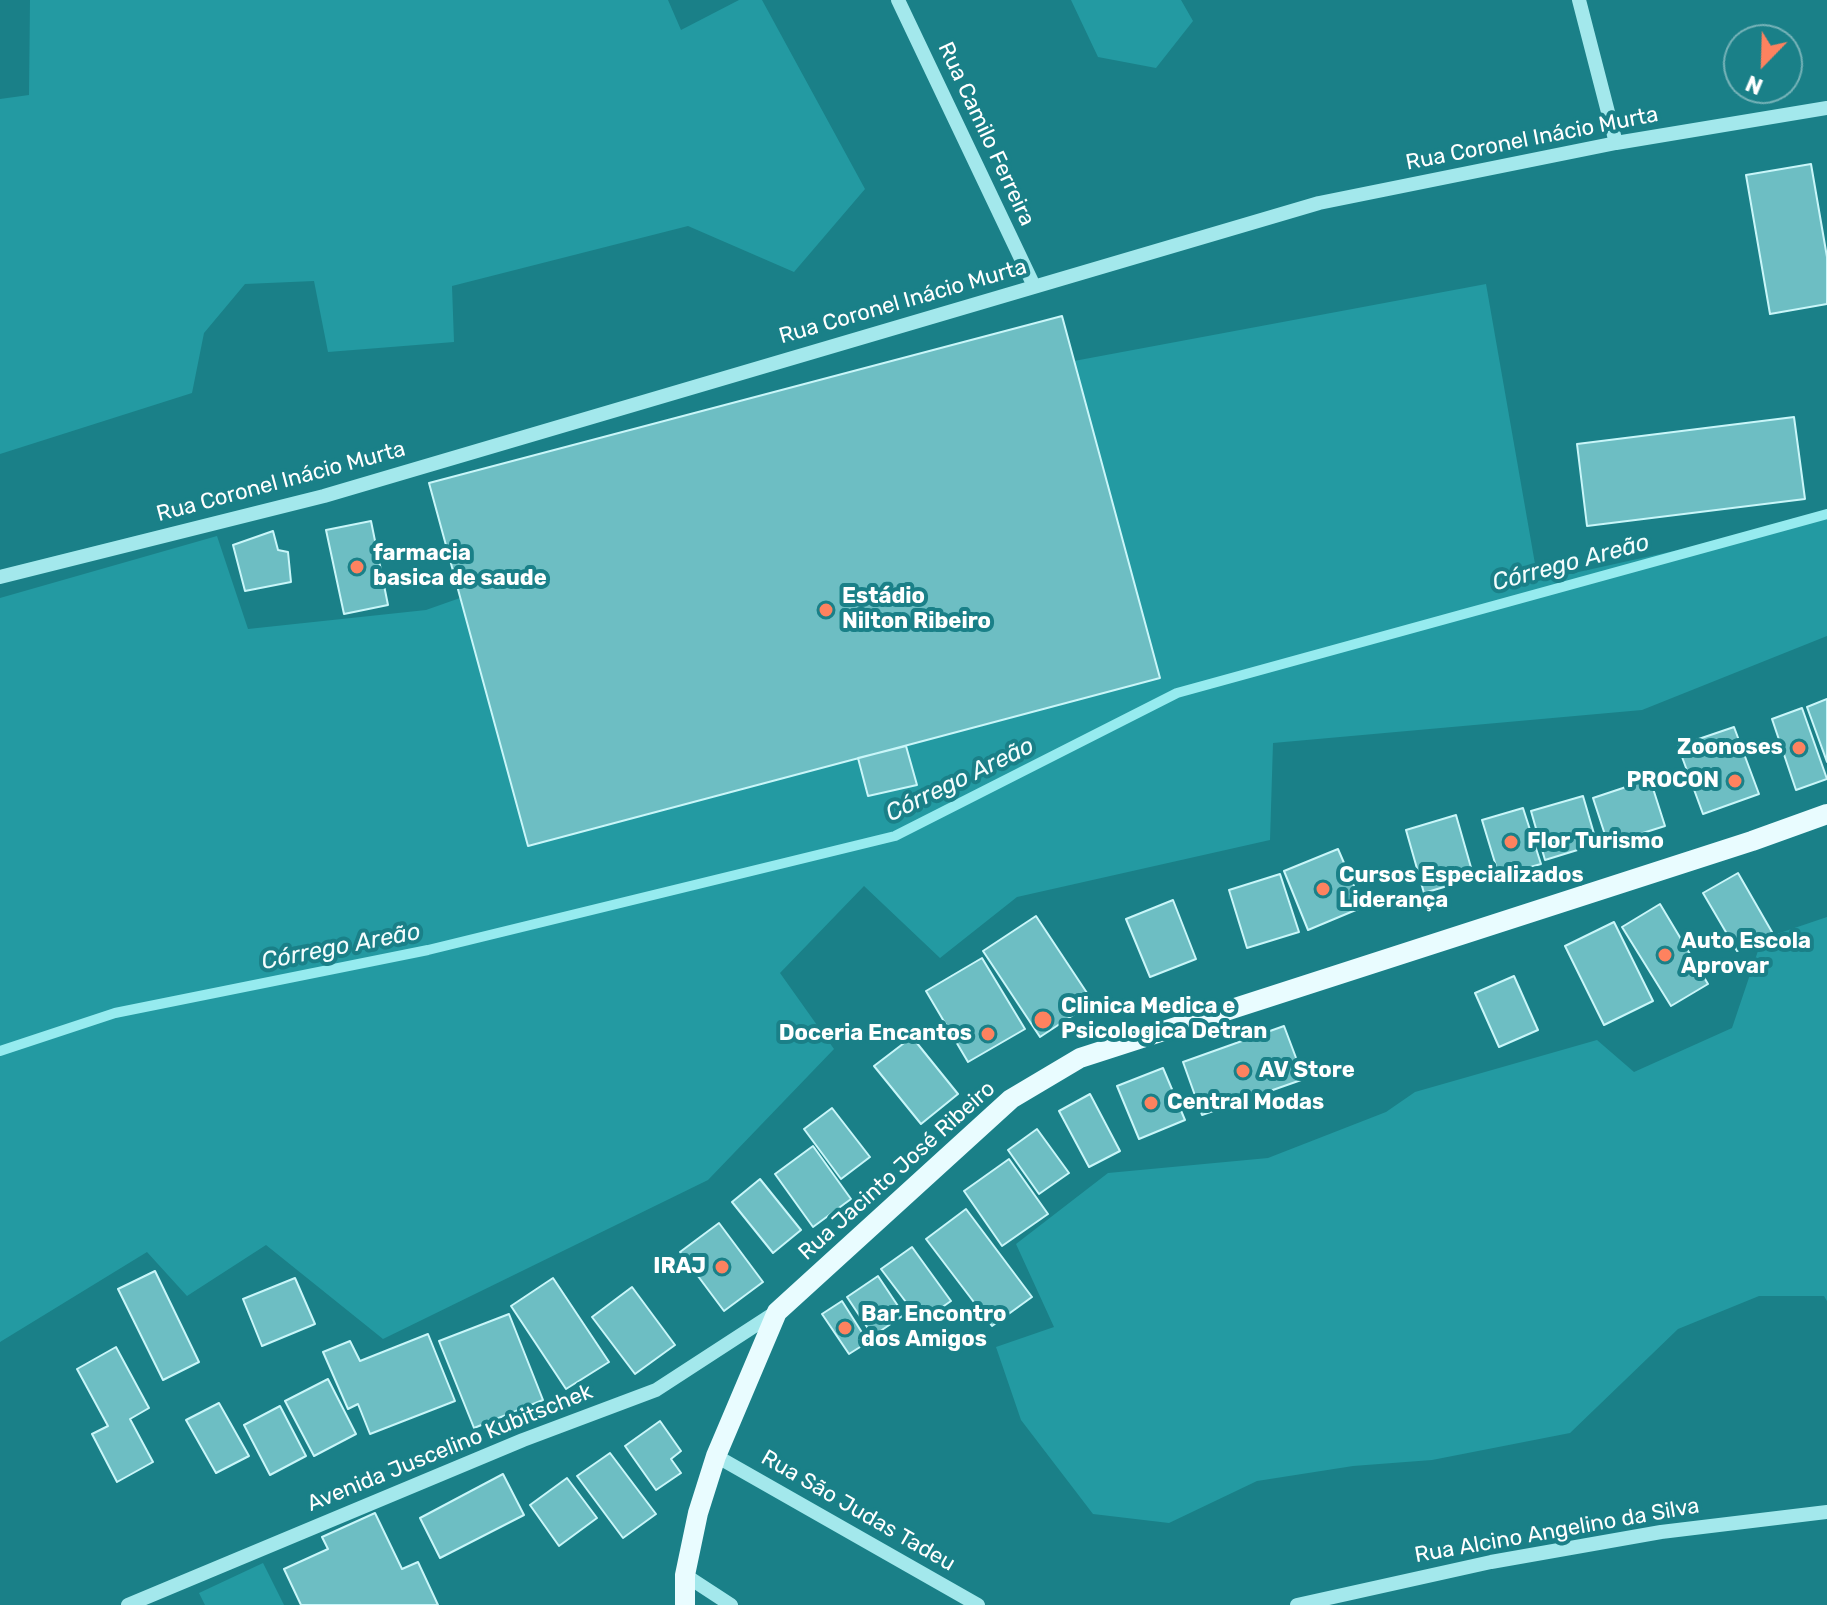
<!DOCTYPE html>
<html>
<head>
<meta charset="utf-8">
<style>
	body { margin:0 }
	#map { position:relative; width:1827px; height:1605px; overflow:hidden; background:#1a8088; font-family:Rubik,sans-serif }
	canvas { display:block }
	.north { position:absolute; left:1723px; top:24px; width:80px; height:80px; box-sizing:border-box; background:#1a8088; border:2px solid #76b3b8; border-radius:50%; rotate:203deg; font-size:22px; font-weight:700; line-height:32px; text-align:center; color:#fff }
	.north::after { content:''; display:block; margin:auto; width:28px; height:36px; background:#fe825f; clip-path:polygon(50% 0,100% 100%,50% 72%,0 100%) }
</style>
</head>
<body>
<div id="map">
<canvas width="1827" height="1605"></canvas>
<div class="north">N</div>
</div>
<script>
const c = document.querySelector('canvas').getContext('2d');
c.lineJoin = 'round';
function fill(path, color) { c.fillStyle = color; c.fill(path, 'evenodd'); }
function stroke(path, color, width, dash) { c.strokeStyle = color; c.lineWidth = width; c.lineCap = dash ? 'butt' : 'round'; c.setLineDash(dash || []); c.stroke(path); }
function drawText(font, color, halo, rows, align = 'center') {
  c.font = font + ' Rubik,sans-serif'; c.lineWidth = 8; c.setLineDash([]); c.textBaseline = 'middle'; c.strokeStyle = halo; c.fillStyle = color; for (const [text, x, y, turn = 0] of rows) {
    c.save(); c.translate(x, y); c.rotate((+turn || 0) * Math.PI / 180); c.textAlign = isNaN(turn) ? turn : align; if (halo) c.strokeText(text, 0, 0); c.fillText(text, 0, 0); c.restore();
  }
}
fill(new Path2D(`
	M 30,0 L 668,0 L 681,30 L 739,0 L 762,0 L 865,189 L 794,272 L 688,226 L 452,286 L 454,342 L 328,352 L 314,281 L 245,284 L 204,333 L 192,393 L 0,454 L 0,99 L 29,95 Z
	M 1071,0 L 1181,0 L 1193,21 L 1156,68 L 1098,57 Z
	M 1486,284 L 1538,581 L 1827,517 L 1827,636 L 1642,710 L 1273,743 L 1270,840 L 1017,897 L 940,958 L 864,886 L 780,973 L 834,1049 L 708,1180 L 383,1339 L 266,1245 L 187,1296 L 147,1252 L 0,1342 L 0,598 L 217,536 L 248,629 L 426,610 L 460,598 L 528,846 L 1160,678 L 1074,361 Z
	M 1827,917 L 1827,1301 L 1824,1296 L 1759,1296 L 1678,1329 L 1570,1433 L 1432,1460 L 1353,1466 L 1257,1481 L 1169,1523 L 1093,1514 L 1021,1420 L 996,1347 L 1054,1327 L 1016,1244 L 1108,1173 L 1268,1158 L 1386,1112 L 1415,1092 L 1597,1040 L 1634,1072 L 1732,1028 L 1762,939 Z
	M 263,1563 L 284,1605 L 205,1605 L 199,1593 Z`), '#239aa2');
stroke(new Path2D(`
	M 0,1051 L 115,1013 L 428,950 L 895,836 L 1177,693 L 1827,514`), '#96ebef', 10);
const building = new Path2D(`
	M 1811,164 L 1827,257 L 1827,304 L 1770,314 L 1746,175 Z
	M 1062,316 L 1160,678 L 528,846 L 429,483 Z
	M 1794,417 L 1805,499 L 1587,526 L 1577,444 Z
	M 371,521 L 388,605 L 344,614 L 326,530 Z
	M 273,531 L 278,550 L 288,552 L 291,582 L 245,591 L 233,545 Z
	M 1827,699 L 1827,762 L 1807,707 Z
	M 1802,708 L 1827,779 L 1796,790 L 1772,719 Z
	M 1734,727 L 1759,794 L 1703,814 L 1678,746 Z
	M 906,746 L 917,785 L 868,796 L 858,758 Z
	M 1650,779 L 1665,826 L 1608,844 L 1593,798 Z
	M 1583,796 L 1597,844 L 1545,860 L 1531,811 Z
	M 1523,808 L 1541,864 L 1499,876 L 1482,820 Z
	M 1456,815 L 1474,878 L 1424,893 L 1406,830 Z
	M 1338,849 L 1363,907 L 1308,930 L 1284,871 Z
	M 1738,873 L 1772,932 L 1737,951 L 1703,893 Z
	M 1280,874 L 1299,932 L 1247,948 L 1229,890 Z
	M 1173,900 L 1196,959 L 1150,977 L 1126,919 Z
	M 1660,904 L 1708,984 L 1671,1006 L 1622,927 Z
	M 1036,916 L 1093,1002 L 1040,1037 L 983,951 Z
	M 1614,922 L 1653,1001 L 1604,1025 L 1565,946 Z
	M 982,958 L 1025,1029 L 968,1062 L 926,991 Z
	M 1514,976 L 1538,1030 L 1499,1047 L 1475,993 Z
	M 1284,1026 L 1304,1079 L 1202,1115 L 1183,1062 Z
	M 912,1037 L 958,1094 L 921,1124 L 874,1066 Z
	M 1163,1068 L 1185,1120 L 1139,1139 L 1117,1086 Z
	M 1090,1094 L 1120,1151 L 1089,1167 L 1059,1111 Z
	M 832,1108 L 870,1157 L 841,1179 L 804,1129 Z
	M 1037,1129 L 1069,1173 L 1039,1194 L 1008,1150 Z
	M 813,1146 L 851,1199 L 813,1227 L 775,1174 Z
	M 1009,1159 L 1048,1214 L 1002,1246 L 964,1191 Z
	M 760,1179 L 801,1230 L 773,1253 L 732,1202 Z
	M 966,1209 L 1032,1297 L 992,1326 L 926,1239 Z
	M 719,1223 L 763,1282 L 724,1311 L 680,1252 Z
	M 912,1247 L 951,1301 L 921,1322 L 881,1269 Z
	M 155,1271 L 199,1362 L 163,1380 L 118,1289 Z
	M 878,1276 L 904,1315 L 873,1336 L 847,1297 Z
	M 295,1278 L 315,1324 L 262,1346 L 243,1299 Z
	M 553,1278 L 609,1362 L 566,1389 L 511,1306 Z
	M 632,1287 L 675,1345 L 635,1374 L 592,1317 Z
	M 842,1301 L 868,1342 L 849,1354 L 822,1314 Z
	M 509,1314 L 543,1400 L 474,1428 L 439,1341 Z
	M 428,1334 L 455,1401 L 370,1434 L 358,1404 L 348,1409 L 323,1352 L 350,1341 L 360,1361 Z
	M 116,1347 L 149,1408 L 130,1419 L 153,1462 L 117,1482 L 92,1434 L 108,1426 L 77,1369 Z
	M 328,1379 L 356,1434 L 314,1456 L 285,1401 Z
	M 219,1403 L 249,1456 L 216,1473 L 186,1420 Z
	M 280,1406 L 306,1456 L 270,1475 L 244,1425 Z
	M 660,1421 L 681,1451 L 671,1459 L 681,1473 L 656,1490 L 625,1446 Z
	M 610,1453 L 656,1514 L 623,1538 L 577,1476 Z
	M 503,1474 L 524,1515 L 440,1558 L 420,1518 Z
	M 567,1478 L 597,1518 L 559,1546 L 530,1505 Z
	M 375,1513 L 402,1569 L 418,1562 L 438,1605 L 301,1605 L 284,1569 L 328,1549 L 322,1537 Z`);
fill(building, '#6dbec3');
stroke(building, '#c9f6f9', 2);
stroke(new Path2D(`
	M 898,0 L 1034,286
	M 1579,0 L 1616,143
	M 0,577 L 324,496 L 1319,203 L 1616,143 L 1827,108
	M 716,1456 L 978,1605
	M 685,1575 L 731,1605
	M 128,1605 L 523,1440 L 656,1390 L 776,1312
	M 1297,1605 L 1491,1562 L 1661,1532 L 1827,1512`), '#a3e8ec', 14);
stroke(new Path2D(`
	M 685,1605 L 685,1575 L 698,1513 L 716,1456 L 777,1312 L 1011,1099 L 1080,1058 L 1752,841 L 1827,814`), '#e9fcff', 20);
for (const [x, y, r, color] of [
	[357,567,8,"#fe825f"],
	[826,610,8,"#fe825f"],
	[1799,748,8,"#fe825f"],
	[1735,781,8,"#fe825f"],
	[1511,842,8,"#fe825f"],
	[1323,889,8,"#fe825f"],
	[1665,955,8,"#fe825f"],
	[1043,1020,10,"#fe825f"],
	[988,1034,8,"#fe825f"],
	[1243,1071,8,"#fe825f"],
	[1151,1103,8,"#fe825f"],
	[722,1267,8,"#fe825f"],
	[845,1328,8,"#fe825f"]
]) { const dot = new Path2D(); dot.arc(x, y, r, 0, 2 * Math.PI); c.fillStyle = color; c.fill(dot); stroke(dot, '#1a8088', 3); }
drawText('22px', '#fff', '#1a8088', [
	["Rua Camilo Ferreira",986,134,65],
	["Rua Coronel Inácio Murta",1532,139,-11],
	["Rua Coronel Inácio Murta",903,302,-16],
	["Rua Coronel Inácio Murta",281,482,-15],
	["Rua Jacinto José Ribeiro",897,1171,-42],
	["Avenida Juscelino Kubitschek",450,1448,-22],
	["Rua São Judas Tadeu",858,1511,30],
	["Rua Alcino Angelino da Silva",1557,1531,-10]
]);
drawText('bold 22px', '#fff', '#1a8088', [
	["farmacia",373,554],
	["basica de saude",373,579],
	["Estádio",842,597],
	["Nilton Ribeiro",842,622],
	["Zoonoses",1783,748,"right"],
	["PROCON",1719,781,"right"],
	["Flor Turismo",1527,842],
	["Cursos Especializados",1339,876],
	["Liderança",1339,901],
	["Auto Escola",1681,942],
	["Aprovar",1681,967],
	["Clinica Medica e",1061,1007],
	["Psicologica Detran",1061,1032],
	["Doceria Encantos",972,1034,"right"],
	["AV Store",1259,1071],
	["Central Modas",1167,1103],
	["IRAJ",706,1267,"right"],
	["Bar Encontro",861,1315],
	["dos Amigos",861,1340]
], 'left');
drawText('italic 24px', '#f3fdfd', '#1a8088', [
	["Córrego Areão",1571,563,-15],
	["Córrego Areão",960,780,-26],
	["Córrego Areão",341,947,-11]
]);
</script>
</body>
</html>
